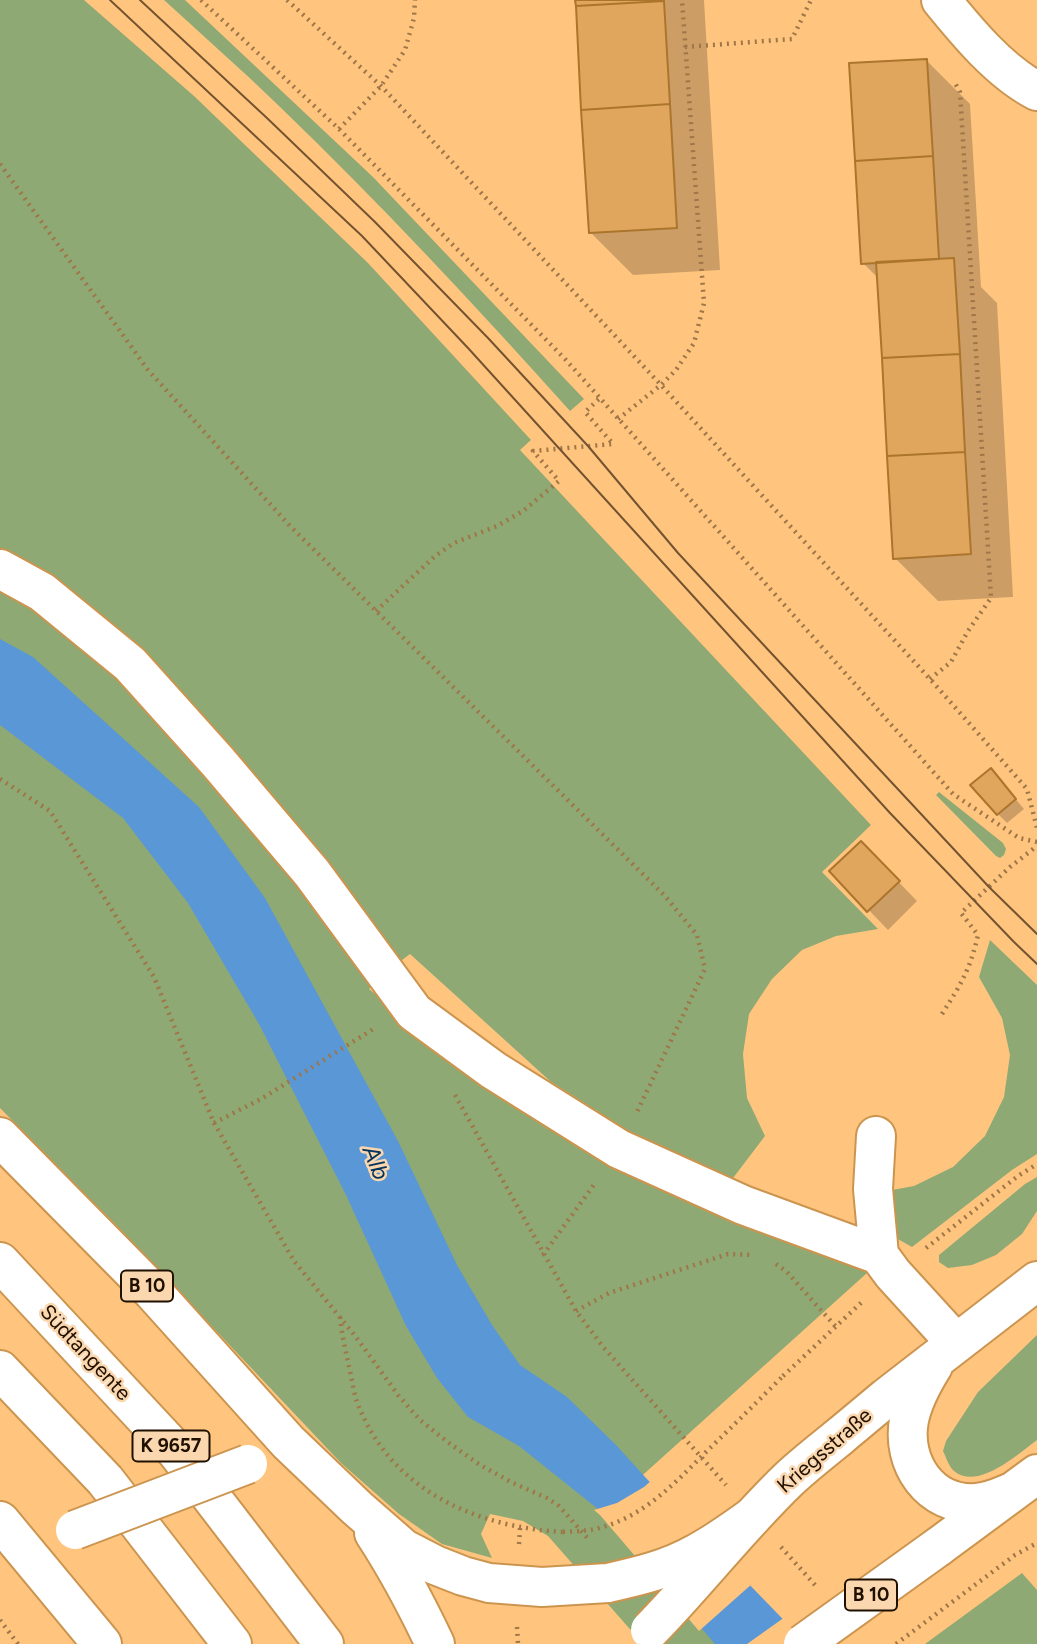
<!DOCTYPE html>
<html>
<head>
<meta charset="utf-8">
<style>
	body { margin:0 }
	canvas { display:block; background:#ffc57f }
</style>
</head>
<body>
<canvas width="1037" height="1644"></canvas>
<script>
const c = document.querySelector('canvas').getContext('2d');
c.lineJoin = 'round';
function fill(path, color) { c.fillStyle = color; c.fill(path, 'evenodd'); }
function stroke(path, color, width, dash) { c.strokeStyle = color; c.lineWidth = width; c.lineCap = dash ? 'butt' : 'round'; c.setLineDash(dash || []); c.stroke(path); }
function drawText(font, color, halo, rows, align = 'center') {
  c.font = font + ' Figtree,sans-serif'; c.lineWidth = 5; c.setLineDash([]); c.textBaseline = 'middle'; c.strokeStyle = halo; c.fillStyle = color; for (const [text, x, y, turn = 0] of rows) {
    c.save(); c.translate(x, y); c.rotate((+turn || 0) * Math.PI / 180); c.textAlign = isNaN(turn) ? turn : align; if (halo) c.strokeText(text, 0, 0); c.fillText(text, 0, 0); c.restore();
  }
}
fill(new Path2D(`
	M 0,0 L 84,0 L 194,96 L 368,263 L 531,440 L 520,450 L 871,825 L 822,872 L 878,929 L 836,936 L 802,950 L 772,979 L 749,1014 L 743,1054 L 747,1098 L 765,1136 L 730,1182 L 662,1153 L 550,1081 L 410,954 L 385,973 L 369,989 L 491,1088 L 856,1261 L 867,1273 L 635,1482 L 757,1644 L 643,1644 L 548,1536 L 523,1521 L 490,1514 L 481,1534 L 492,1558 L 442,1544 L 399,1514 L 341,1463 L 118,1227 L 0,1108 Z
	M 164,0 L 185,0 L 373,177 L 584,399 L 570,411 C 476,306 380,203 278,105 C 241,69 202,35 164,0 Z
	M 939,792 L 1003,843 L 1006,849 L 1004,855 L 1000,858 L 996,856 L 936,795 Z
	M 990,940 L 1037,985 L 1037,1154 L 1012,1170 L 912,1247 L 896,1238 L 892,1190 L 914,1186 L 953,1167 L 985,1136 L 1004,1097 L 1010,1055 L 1002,1018 L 979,977 Z
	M 1037,1177 L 1037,1211 L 1022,1234 L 996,1255 L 972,1265 L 948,1268 L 939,1262 L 939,1255 L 1025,1184 Z
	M 1037,1335 L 1037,1440 C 1018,1454 978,1491 954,1471 C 949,1467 946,1457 943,1451 L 946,1441 L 978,1392 Z
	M 1022,1573 L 1037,1590 L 1037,1644 L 925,1644 Z`), '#8ea974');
fill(new Path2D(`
	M 0,639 L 33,657 L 199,807 L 265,898 L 398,1141 L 457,1265 L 492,1325 L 520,1365 L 567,1397 L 617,1446 L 646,1478 L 807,1644 L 715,1644 L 603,1513 L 519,1446 L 468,1417 L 437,1378 L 406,1326 L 346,1195 L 259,1024 L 188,903 L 123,818 L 0,725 Z`), '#5a97d6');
fill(new Path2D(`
	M 652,1480 L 753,1583 L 699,1631 L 600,1515 L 594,1510 L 617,1503 L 644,1487 Z
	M 785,1617 L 810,1644 L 747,1644 Z`), '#ffc57f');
fill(new Path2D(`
	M 577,0 L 704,0 L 720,270 L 633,275 L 590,232 Z
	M 927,61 L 970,104 L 981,287 L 997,303 L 1013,597 L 938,601 L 895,558 L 879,279 L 863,263 Z
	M 991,770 L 1024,809 L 1007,823 L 998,814 Z
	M 861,843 L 917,901 L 888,930 L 831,871 Z`), '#0003');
const building = new Path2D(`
	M 575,0 L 664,0 L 664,1 L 576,6 Z
	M 664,1 L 670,104 L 581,110 L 576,6 Z
	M 927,59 L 933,156 L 855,161 L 849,63 Z
	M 670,104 L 677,228 L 589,233 L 581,110 Z
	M 933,156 L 939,259 L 861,264 L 855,161 Z
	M 954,258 L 960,354 L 882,358 L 876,262 Z
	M 960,354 L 965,452 L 887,456 L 882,358 Z
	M 965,452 L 971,554 L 893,559 L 887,456 Z
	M 991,768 L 1016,799 L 997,815 L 970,785 Z
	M 861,841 L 900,881 L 867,912 L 829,871 Z`);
fill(building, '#e1a65d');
stroke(building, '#ab752d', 2);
const minor = new Path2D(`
	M 941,0 C 967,32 1000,72 1037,91
	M 0,569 L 42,592 L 130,664 L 218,762 L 312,873 L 414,1012 L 493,1070 L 619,1149 L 743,1205 L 879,1255 L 893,1274 L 956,1343
	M 876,1136 L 873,1189 L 879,1255`);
const major = new Path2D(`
	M 933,1366 C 923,1382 913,1400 909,1420 C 901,1463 930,1506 976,1503 C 990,1502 1000,1497 1012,1492
	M 839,1437 L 887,1397 L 1037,1281
	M 938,1547 L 1037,1474`);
const highway = new Path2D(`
	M 0,1137 L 153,1292 L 288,1442 L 357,1508 L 404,1549 L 435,1565 L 463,1576 L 489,1583 L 542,1587 L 608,1583
	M 0,1262 L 176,1451 L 324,1644
	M 0,1370 L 105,1480 L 232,1644
	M 0,1521 L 102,1644
	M 374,1533 C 397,1568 417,1606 435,1644`);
stroke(minor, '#cc954f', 42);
stroke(major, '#cc954f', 42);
stroke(highway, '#cc954f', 42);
stroke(new Path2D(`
	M 201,0 L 339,129 L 566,360 L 953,794 L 1019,838 L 1037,842
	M 287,0 L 381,86 L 661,385 L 930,679 L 1027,789 L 1037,828
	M 685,47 L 792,39 L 811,0
	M 339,129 L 381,86 L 405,50 L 414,18 L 415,0
	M 0,164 L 148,370 L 290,526 L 665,896 L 697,935 L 705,969 L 637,1112
	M 618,419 L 661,385 L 676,370 L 694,343 L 704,303 L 682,0
	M 376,611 L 435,556 L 454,543 L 497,526 L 523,511 L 559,481 L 533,451 L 613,444 L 585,412 L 600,398
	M 930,679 L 951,662 L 968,631 L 991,598 L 960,92 L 955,83
	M 0,779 L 50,811 L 154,977 L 214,1123 L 294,1261 L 356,1337 L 398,1395 L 420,1420 L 449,1443 L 480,1465 L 513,1483 L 547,1498 L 559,1506 L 590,1541
	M 942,1014 C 961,984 970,970 978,935 L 961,913 L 1010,867 L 1037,846
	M 455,1095 L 576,1311 L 604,1348 L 726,1485
	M 214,1123 L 261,1099 L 375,1028
	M 926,1248 L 1018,1176 L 1037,1164
	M 543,1255 L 596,1182
	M 776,1264 L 787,1272 L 836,1327
	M 576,1311 L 609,1293 L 728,1254 L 753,1255
	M 340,1317 C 342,1337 347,1356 351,1376 C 353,1384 354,1394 357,1402 C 390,1490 475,1527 563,1532
	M 783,1376 L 863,1301
	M 519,1544 L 520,1528
	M 781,1547 L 815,1585
	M 0,1620 L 18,1644
	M 517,1627 L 518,1644
	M 896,1644 L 1015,1555 L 1037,1543`), '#9e7648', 4.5, [2, 5]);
stroke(minor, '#fff', 38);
stroke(major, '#fff', 38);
stroke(highway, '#fff', 38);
stroke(new Path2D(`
	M 110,0 L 362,236 L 468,348 L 890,813 L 1014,942 L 1037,964
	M 140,0 L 268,119 L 375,222 L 488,338 L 588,446 L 678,553 L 989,887 L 1037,934`), '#745430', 2);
const majorBridge = new Path2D(`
	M 650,1630 C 698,1581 740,1526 789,1479 C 805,1464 822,1451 839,1437
	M 803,1644 L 938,1547`);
const highwayBridge = new Path2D(`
	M 75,1530 L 248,1464
	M 608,1583 C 639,1576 669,1569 697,1553 C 716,1543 734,1530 752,1517`);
stroke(majorBridge, '#cc954f', 42, []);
stroke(highwayBridge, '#cc954f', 42, []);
stroke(new Path2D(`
	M 563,1532 C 578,1531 592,1531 606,1526 C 648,1513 679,1479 709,1449 C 734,1425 758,1401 783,1376`), '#9e7648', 4.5, [2, 5]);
stroke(majorBridge, '#fff', 38);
stroke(highwayBridge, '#fff', 38);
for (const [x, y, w] of [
	[147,1286,52],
	[171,1446,77],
	[871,1595,52]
]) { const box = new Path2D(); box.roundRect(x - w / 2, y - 15.5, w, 31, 5); c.fillStyle = '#fad7af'; c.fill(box); stroke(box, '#201000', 2); }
drawText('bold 19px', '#201000', null, [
	["B 10",147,1286],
	["K 9657",171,1446],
	["B 10",871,1595]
]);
drawText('21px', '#201000', '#fad7af', [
	["Südtangente",85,1353,47],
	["Kriegsstraße",825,1451,-41]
]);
drawText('italic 23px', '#04335b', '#fad7af', [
	["Alb",375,1163,68]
]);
</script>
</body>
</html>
